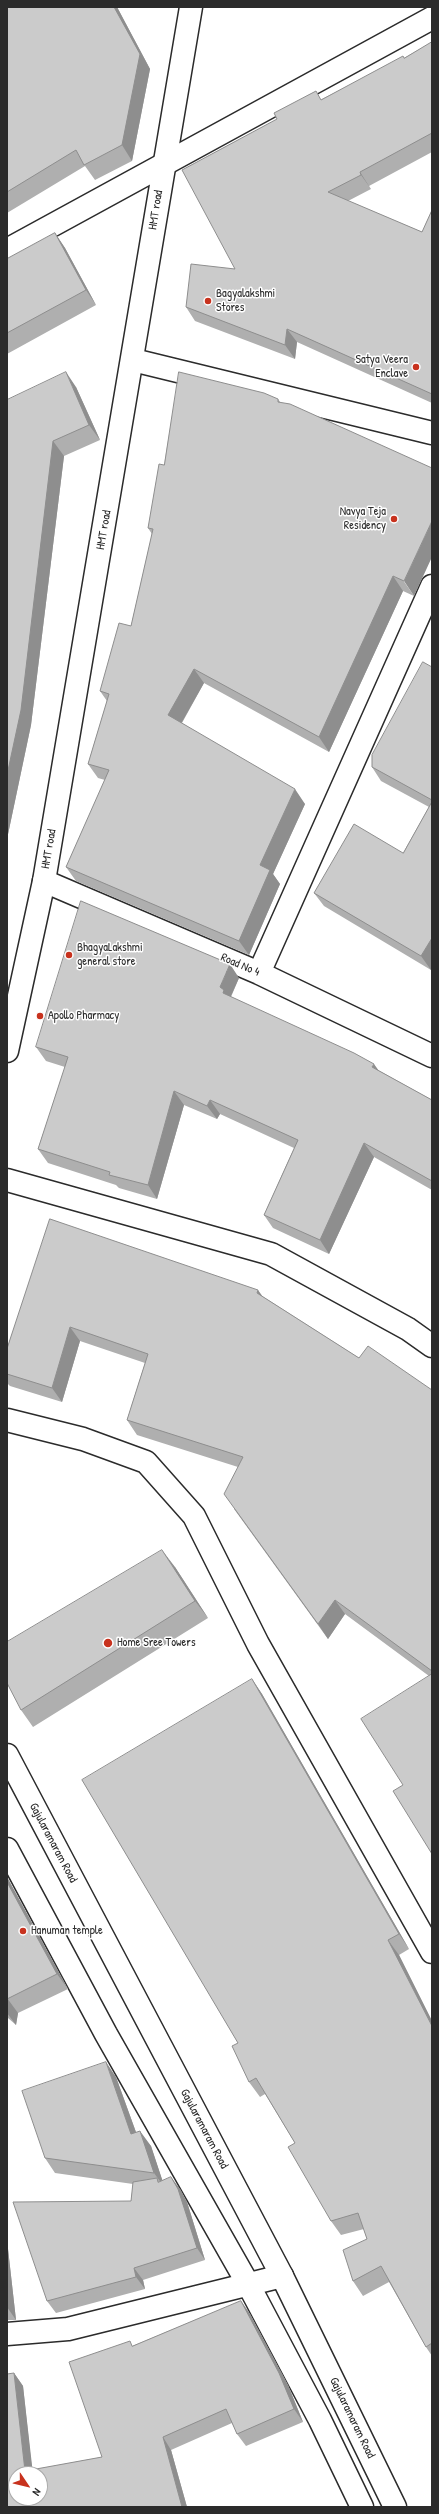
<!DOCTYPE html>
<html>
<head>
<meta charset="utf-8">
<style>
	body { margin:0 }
	#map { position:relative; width:439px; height:2514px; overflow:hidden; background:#fff; font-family:"Patrick Hand",sans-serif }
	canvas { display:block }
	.frame { position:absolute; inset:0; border:8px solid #2b2b2b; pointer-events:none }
	.north { position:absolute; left:8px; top:2466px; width:40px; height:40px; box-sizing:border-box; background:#fff; border:1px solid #aaa; border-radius:50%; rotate:125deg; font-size:11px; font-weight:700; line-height:16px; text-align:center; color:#2b2b2b }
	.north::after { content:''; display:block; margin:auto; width:14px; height:18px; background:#c8321e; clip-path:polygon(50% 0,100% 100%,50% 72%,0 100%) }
</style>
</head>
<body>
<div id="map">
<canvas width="439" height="2514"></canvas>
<div class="frame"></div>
<div class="north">N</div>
</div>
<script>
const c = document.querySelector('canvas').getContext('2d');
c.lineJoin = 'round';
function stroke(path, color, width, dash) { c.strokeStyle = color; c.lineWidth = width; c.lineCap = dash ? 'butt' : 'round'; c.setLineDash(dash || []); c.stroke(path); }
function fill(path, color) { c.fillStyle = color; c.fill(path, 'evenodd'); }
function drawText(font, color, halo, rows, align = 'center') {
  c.font = font + ' "Patrick Hand",sans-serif'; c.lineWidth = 3; c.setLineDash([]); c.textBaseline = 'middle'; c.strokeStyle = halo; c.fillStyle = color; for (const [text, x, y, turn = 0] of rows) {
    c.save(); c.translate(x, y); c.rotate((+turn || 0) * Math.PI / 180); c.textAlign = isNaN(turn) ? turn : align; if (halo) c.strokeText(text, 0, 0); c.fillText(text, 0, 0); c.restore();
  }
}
const minor = new Path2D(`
	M 7,250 L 432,18
	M 133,360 L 432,433
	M 44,881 L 259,973 L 432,1056
	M 259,973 L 432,586
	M 7,1180 L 271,1254 L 408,1329 L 432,1346
	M 7,1420 L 83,1439 L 146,1462 L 194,1516 L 258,1644 L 432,1952
	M 7,2334 L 68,2329 L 282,2276`);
const tertiary = new Path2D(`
	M 7,1051 L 44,881 L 191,7`);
const secondary = new Path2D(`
	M 7,1755 L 282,2276 L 395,2507
	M 7,1849 L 106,2034 L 248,2284 L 320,2420 L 362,2507`);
stroke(minor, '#2b2b2b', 25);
stroke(tertiary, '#2b2b2b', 25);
stroke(secondary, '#2b2b2b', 25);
stroke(minor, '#fff', 22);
stroke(tertiary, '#fff', 22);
stroke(secondary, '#fff', 22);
fill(new Path2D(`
	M 7,7 L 117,7 L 150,69 L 132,161 L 95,180 L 85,166 L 7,213 Z
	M 432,42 L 432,152 L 369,186 L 371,189 L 348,201 L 422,232 L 432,210 L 432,403 L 297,342 L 295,359 L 195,321 L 186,307 L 235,269 L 322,99 L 404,58 Z
	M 55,233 L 65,248 L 96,305 L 7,354 L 7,259 Z
	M 76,387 L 100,440 L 64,456 L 31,725 L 7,839 L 7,400 Z
	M 278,399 L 414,596 L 403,591 L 329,752 L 204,683 L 182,723 L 305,804 L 273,874 L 280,884 L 249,955 L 76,881 L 66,867 L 105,780 L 98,778 L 88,764 L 107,701 L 100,691 L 131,626 L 152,534 L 148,528 L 164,465 Z
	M 432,667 L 432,968 L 431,970 L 324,906 L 314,893 L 403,853 L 429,807 L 381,781 L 372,767 Z
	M 239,978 L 231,997 L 378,1070 L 432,1100 L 432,1190 L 374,1157 L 329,1254 L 273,1228 L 264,1215 L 294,1148 L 220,1114 L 217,1119 L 184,1105 L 157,1199 L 119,1188 L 116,1185 L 48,1163 L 38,1149 L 65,1067 L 46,1061 L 36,1047 Z
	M 50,1219 L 262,1296 L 359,1358 L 432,1390 L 432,1854 L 403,1785 L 429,1676 L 345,1614 L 328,1639 L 234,1509 L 238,1467 L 137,1435 L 127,1420 L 145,1363 L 80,1341 L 62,1402 L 10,1386 L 7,1383 L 7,1349 Z
	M 175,1567 L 208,1618 L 33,1727 L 21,1710 Z
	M 252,1679 L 262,1694 L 409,1949 L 399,1955 L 432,2021 L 432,2356 L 426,2347 L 389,2282 L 363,2296 L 353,2281 L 367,2239 L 364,2229 L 341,2235 L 331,2221 L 295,2143 L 265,2094 L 260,2097 L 249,2082 L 238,2043 Z
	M 7,1877 L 68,1989 L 18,2013 L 16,2025 L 8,2018 L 7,2019 Z
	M 116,2077 L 136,2132 L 151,2146 L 162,2180 L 180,2189 L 187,2202 L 205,2260 L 143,2280 L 145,2289 L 56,2313 L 47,2301 L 131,2201 L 133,2184 L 55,2173 L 45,2158 Z
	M 7,2240 L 16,2320 L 7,2320 Z
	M 241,2301 L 250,2314 L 288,2385 L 303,2422 L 246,2446 L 237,2434 L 232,2423 L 171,2450 L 187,2507 L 7,2507 L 14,2373 L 23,2386 L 32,2470 L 102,2457 L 133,2346 Z`), '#afafaf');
fill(new Path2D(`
	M 114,7 L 117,7 L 150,69 L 132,161 L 122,145 Z
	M 360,172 L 369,186 L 371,189 L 361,175 Z
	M 55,233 L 65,248 L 96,305 L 86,290 Z
	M 287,329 L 297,342 L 295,359 L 285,345 Z
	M 66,372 L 76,387 L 100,440 L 89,425 Z
	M 53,441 L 64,456 L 31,725 L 7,839 L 7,775 Z
	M 432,521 L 432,557 L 414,596 L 404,581 Z
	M 393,576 L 403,591 L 329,752 L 319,737 Z
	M 194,669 L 204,683 L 178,729 L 168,715 Z
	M 295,789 L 305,804 L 273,874 L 280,884 L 249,955 L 239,941 L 260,865 Z
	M 432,938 L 432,968 L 431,970 L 421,956 Z
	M 230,964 L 239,978 L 230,998 L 223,993 L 220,987 Z
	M 374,1064 L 384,1078 L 372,1067 Z
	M 174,1091 L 184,1105 L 157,1199 L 148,1185 Z
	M 210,1100 L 220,1114 L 217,1119 L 207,1106 Z
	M 364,1143 L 374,1157 L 329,1254 L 320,1240 Z
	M 258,1290 L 268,1304 L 257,1293 Z
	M 70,1327 L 80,1341 L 62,1402 L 52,1388 Z
	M 162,1550 L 175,1567 L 208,1618 L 195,1601 Z
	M 335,1600 L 345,1614 L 328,1639 L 318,1624 Z
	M 252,1679 L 262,1694 L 409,1949 L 399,1934 Z
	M 7,1877 L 68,1989 L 57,1974 L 7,1882 Z
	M 388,1940 L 399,1955 L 432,2021 L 432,2026 Z
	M 7,1998 L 18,2013 L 16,2025 L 7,2013 Z
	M 106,2062 L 116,2077 L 142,2149 L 131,2134 Z
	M 140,2131 L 151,2146 L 165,2188 L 154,2173 Z
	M 171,2177 L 180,2189 L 187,2202 L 205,2260 L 197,2248 Z
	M 7,2240 L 16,2320 L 7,2307 Z
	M 134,2268 L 143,2280 L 145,2289 L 136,2277 Z
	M 241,2301 L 250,2314 L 288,2385 L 303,2422 L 294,2409 Z
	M 14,2373 L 23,2386 L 33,2474 L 25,2471 Z
	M 163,2437 L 171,2450 L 187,2507 L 182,2507 Z`), '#8e8e8e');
const building = new Path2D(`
	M 7,7 L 114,7 L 140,54 L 122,145 L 84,165 L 76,150 L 7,192 Z
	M 432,42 L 432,133 L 360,172 L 361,175 L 328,192 L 422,232 L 432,210 L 432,394 L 287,329 L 285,345 L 186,307 L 191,264 L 235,269 L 182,170 L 277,119 L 274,113 L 316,91 L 321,100 L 403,56 L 404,58 Z
	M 55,233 L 86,290 L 7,333 L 7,259 Z
	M 66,372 L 89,425 L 53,441 L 21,710 L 7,775 L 7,400 Z
	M 179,372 L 264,393 L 278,399 L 278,402 L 290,404 L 432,468 L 432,521 L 404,581 L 393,576 L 319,737 L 194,669 L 168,715 L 295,789 L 260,865 L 270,870 L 239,941 L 66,867 L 109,770 L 88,764 L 109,694 L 100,691 L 119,623 L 131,626 L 153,529 L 148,528 L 159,464 L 164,465 Z
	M 423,662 L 432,667 L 432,800 L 372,767 L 372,755 Z
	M 432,802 L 432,938 L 421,956 L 314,893 L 354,824 L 403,853 Z
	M 81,901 L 230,964 L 220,987 L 224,990 L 223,993 L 354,1053 L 374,1064 L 372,1067 L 432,1100 L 432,1181 L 364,1143 L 320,1240 L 264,1215 L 298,1140 L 210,1100 L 207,1106 L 174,1091 L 148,1185 L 109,1175 L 110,1172 L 38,1149 L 68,1057 L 36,1047 Z
	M 50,1219 L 258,1290 L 257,1293 L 359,1358 L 368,1346 L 432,1390 L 432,1671 L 335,1600 L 318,1624 L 224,1494 L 243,1457 L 127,1420 L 148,1354 L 70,1327 L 52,1388 L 7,1374 L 7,1349 Z
	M 162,1550 L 195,1601 L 21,1710 L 7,1683 L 7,1642 Z
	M 432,1674 L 432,1854 L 393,1791 L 403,1785 L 361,1719 Z
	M 252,1679 L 399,1934 L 388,1940 L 432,2026 L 432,2343 L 426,2347 L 381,2266 L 353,2281 L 343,2250 L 367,2239 L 358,2213 L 331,2221 L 288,2147 L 295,2143 L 256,2078 L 249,2082 L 232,2046 L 238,2043 L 82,1780 Z
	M 7,1882 L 57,1974 L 7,1999 Z
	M 106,2062 L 131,2134 L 140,2131 L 154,2173 L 45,2158 L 22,2091 Z
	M 171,2177 L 178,2189 L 197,2248 L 134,2268 L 136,2277 L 47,2301 L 13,2202 L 131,2201 L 133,2182 L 157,2178 L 158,2182 Z
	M 241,2301 L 279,2373 L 294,2409 L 237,2434 L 226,2409 L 163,2437 L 182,2507 L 7,2507 L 7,2374 L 14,2373 L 25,2471 L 102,2457 L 69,2362 L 130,2341 L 132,2346 ZM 16,2474 L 40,2474 L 40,2498 L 16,2498 Z`);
fill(building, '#cbcbcb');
stroke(building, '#8e8e8e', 1);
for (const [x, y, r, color] of [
	[208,301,4,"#c8321e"],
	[416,367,4,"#c8321e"],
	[394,519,4,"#c8321e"],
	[69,955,4,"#c8321e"],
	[40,1016,4,"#c8321e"],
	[108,1643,5,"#c8321e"],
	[23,1931,4,"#c8321e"]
]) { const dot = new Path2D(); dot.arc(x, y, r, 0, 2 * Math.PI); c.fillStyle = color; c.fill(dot); stroke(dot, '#fff', 1.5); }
drawText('12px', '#2b2b2b', '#fff', [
	["HMT road",156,210,-81],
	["HMT road",104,530,-80],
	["HMT road",49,849,-80],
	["Road No 4",240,965,23],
	["Gajularamaram Road",53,1843,62],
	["Gajularamaram Road",204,2129,62],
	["Gajularamaram Road",352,2418,64]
]);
drawText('12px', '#2b2b2b', '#fff', [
	["Bagyalakshmi",216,294],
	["Stores",216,308],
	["Satya Veera",408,360,"right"],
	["Enclave",408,374,"right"],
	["Navya Teja",386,512,"right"],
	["Residency",386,526,"right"],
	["BhagyaLakshmi",77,948],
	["general store",77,962],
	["Apollo Pharmacy",48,1016],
	["Home Sree Towers",117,1643],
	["Hanuman temple",31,1931]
], 'left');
</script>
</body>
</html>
